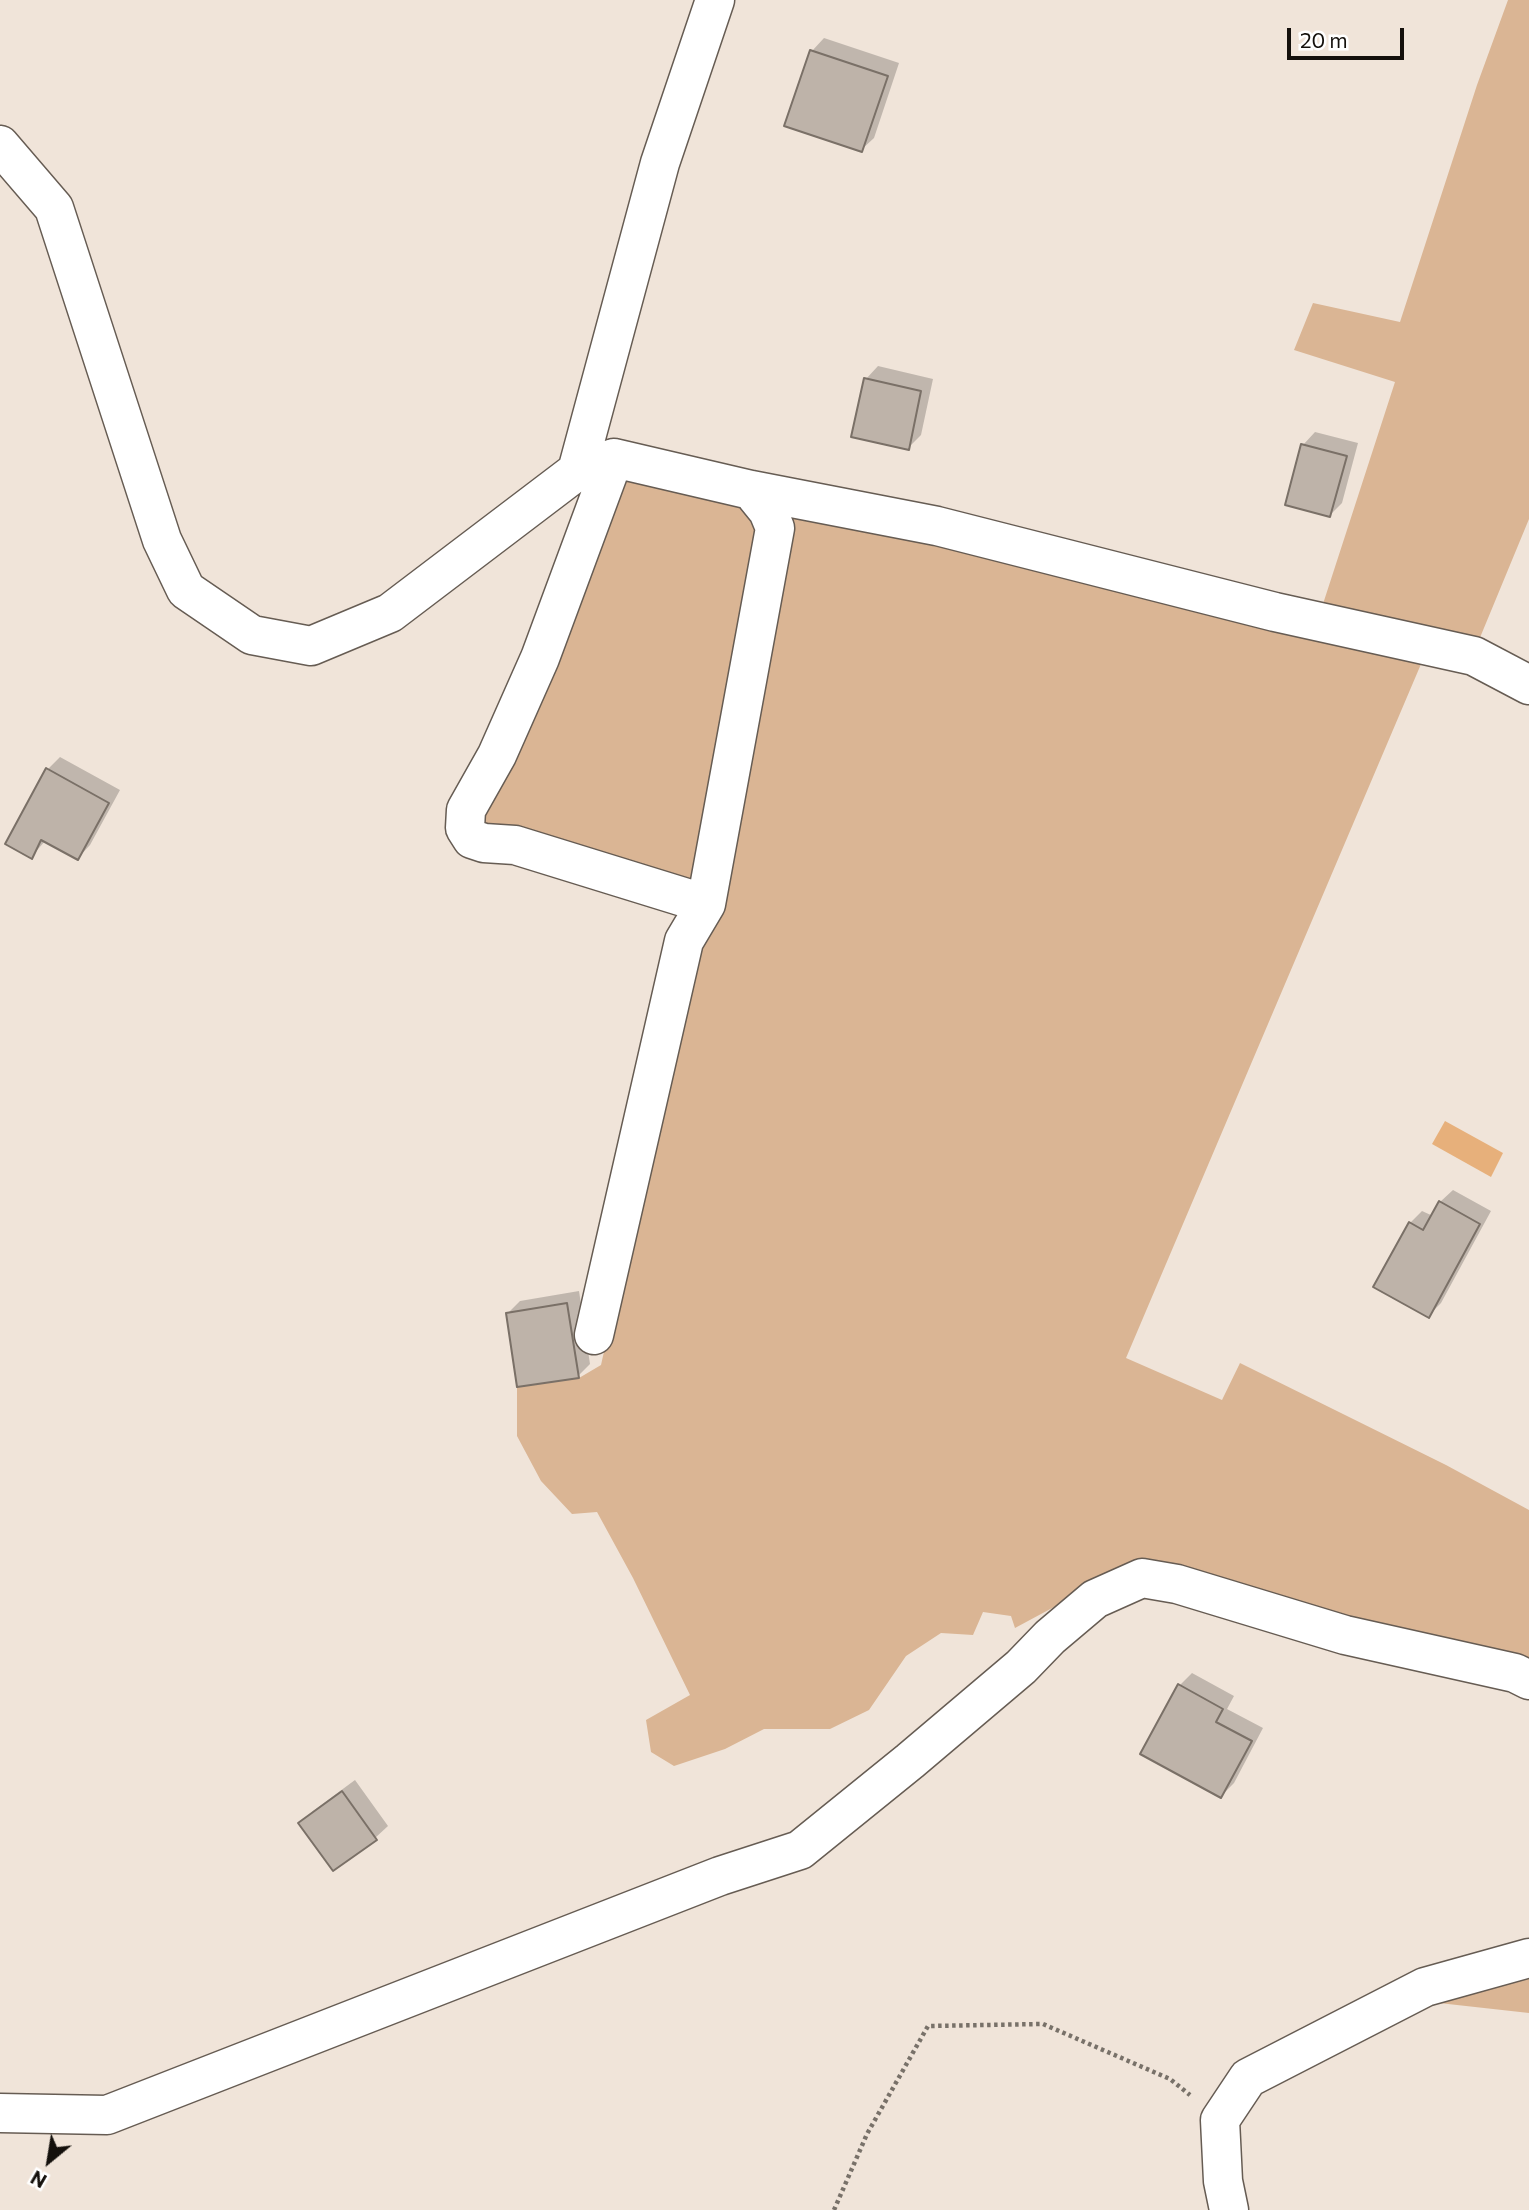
<!DOCTYPE html>
<html>
<head>
<meta charset="utf-8">
<style>
	body { margin:0 }
	#map { position:relative; width:1529px; height:2210px; overflow:hidden; background:#f0e4d9; font-family:Commissioner,sans-serif }
	canvas { display:block }
	.north { position:absolute; left:14px; top:2126px; width:70px; height:70px; -webkit-text-stroke:5px #fff; paint-order:stroke; rotate:210deg; font-size:19px; font-weight:700; line-height:28px; text-align:center; color:#14100c }
	.north::after { content:''; display:block; margin:auto; width:24px; height:32px; background:#14100c; clip-path:polygon(50% 0,100% 100%,50% 72%,0 100%) }
	.scale { position:absolute; left:1287px; top:28px; width:117px; height:32px; box-sizing:border-box; border:4px solid #14100c; border-top:0; padding-left:9px; font-size:21px; line-height:24px; white-space:nowrap; color:#14100c; -webkit-text-stroke:5px #fff; paint-order:stroke }
</style>
</head>
<body>
<div id="map">
<canvas width="1529" height="2210"></canvas>
<div class="north">N</div>
<div class="scale">20 m</div>
</div>
<script>
const c = document.querySelector('canvas').getContext('2d');
c.lineJoin = 'round';
function fill(path, color) { c.fillStyle = color; c.fill(path, 'evenodd'); }
function stroke(path, color, width, dash) { c.strokeStyle = color; c.lineWidth = width; c.lineCap = dash ? 'butt' : 'round'; c.setLineDash(dash || []); c.stroke(path); }
fill(new Path2D(`
	M 1508,0 L 1529,0 L 1529,519 L 1479,640 L 1322,607 L 1395,382 L 1294,350 L 1313,303 L 1400,322 L 1477,85 Z
	M 621,473 L 734,493 L 766,533 L 697,893 L 483,825 L 480,809 Z
	M 783,506 L 1424,657 L 1126,1358 L 1222,1400 L 1240,1363 L 1446,1465 L 1529,1510 L 1529,1666 L 1178,1575 L 1067,1600 L 1015,1628 L 1011,1616 L 983,1612 L 973,1635 L 941,1633 L 906,1656 L 869,1710 L 830,1729 L 764,1729 L 725,1749 L 674,1766 L 651,1752 L 646,1720 L 690,1695 L 633,1578 L 597,1512 L 572,1514 L 541,1481 L 517,1436 L 517,1387 L 579,1378 L 601,1365 L 693,951 Z
	M 1529,1976 L 1529,2013 L 1439,2003 Z`), '#dab594');
fill(new Path2D(`
	M 1445,1121 L 1503,1153 L 1491,1177 L 1432,1144 Z`), '#e7b07b');
fill(new Path2D(`
	M 824,38 L 899,63 L 874,138 L 861,150 L 812,51 Z
	M 878,366 L 933,379 L 921,435 L 908,448 L 866,379 Z
	M 1315,432 L 1358,443 L 1342,503 L 1330,515 L 1303,445 Z
	M 60,757 L 120,790 L 90,845 L 78,858 L 46,840 L 31,857 L 48,769 Z
	M 1453,1190 L 1491,1211 L 1441,1303 L 1428,1316 L 1410,1223 L 1422,1211 L 1433,1216 L 1440,1202 Z
	M 579,1291 L 590,1364 L 578,1376 L 508,1313 L 520,1301 Z
	M 1192,1673 L 1234,1696 L 1227,1709 L 1263,1728 L 1234,1783 L 1221,1796 L 1180,1685 Z
	M 355,1780 L 388,1826 L 375,1838 L 301,1823 L 313,1811 Z`), '#0003');
const building = new Path2D(`
	M 810,50 L 888,76 L 862,152 L 784,126 Z
	M 864,378 L 921,391 L 909,450 L 851,437 Z
	M 1301,444 L 1347,456 L 1330,517 L 1285,505 Z
	M 46,768 L 109,803 L 78,860 L 41,840 L 32,859 L 5,844 Z
	M 1439,1201 L 1480,1224 L 1429,1318 L 1373,1287 L 1409,1222 L 1423,1230 Z
	M 567,1303 L 579,1378 L 517,1387 L 506,1313 Z
	M 1178,1684 L 1223,1709 L 1216,1722 L 1252,1741 L 1221,1798 L 1140,1754 Z
	M 342,1791 L 377,1840 L 333,1871 L 298,1823 Z`);
fill(building, '#beb3a9');
stroke(building, '#7a7067', 2);
const minor = new Path2D(`
	M 0,145 L 54,208 L 162,540 L 186,590 L 252,635 L 311,646 L 390,613 L 577,471 L 614,458 L 751,490 L 937,526 L 1275,612 L 1474,656 L 1529,685
	M 614,458 L 540,658 L 497,755 L 466,810 L 465,828 L 472,839 L 484,843 L 515,845 L 706,904
	M 577,471 L 660,163 L 715,0
	M 594,1335 L 684,941 L 706,904 L 775,528 L 768,511 L 751,490
	M 0,2113 L 107,2115 L 720,1876 L 800,1850 L 910,1761 L 1021,1667 L 1050,1637 L 1095,1599 L 1142,1578 L 1177,1584 L 1345,1635 L 1515,1673 L 1529,1680
	M 1229,2210 L 1223,2181 L 1220,2120 L 1248,2078 L 1425,1987 L 1529,1958`);
stroke(minor, '#665c53', 41);
stroke(new Path2D(`
	M 834,2210 L 867,2134 L 928,2026 L 1043,2024 L 1170,2079 L 1190,2095`), '#787169', 4.5, [3.5, 3.5]);
stroke(minor, '#fff', 38);
</script>
</body>
</html>
